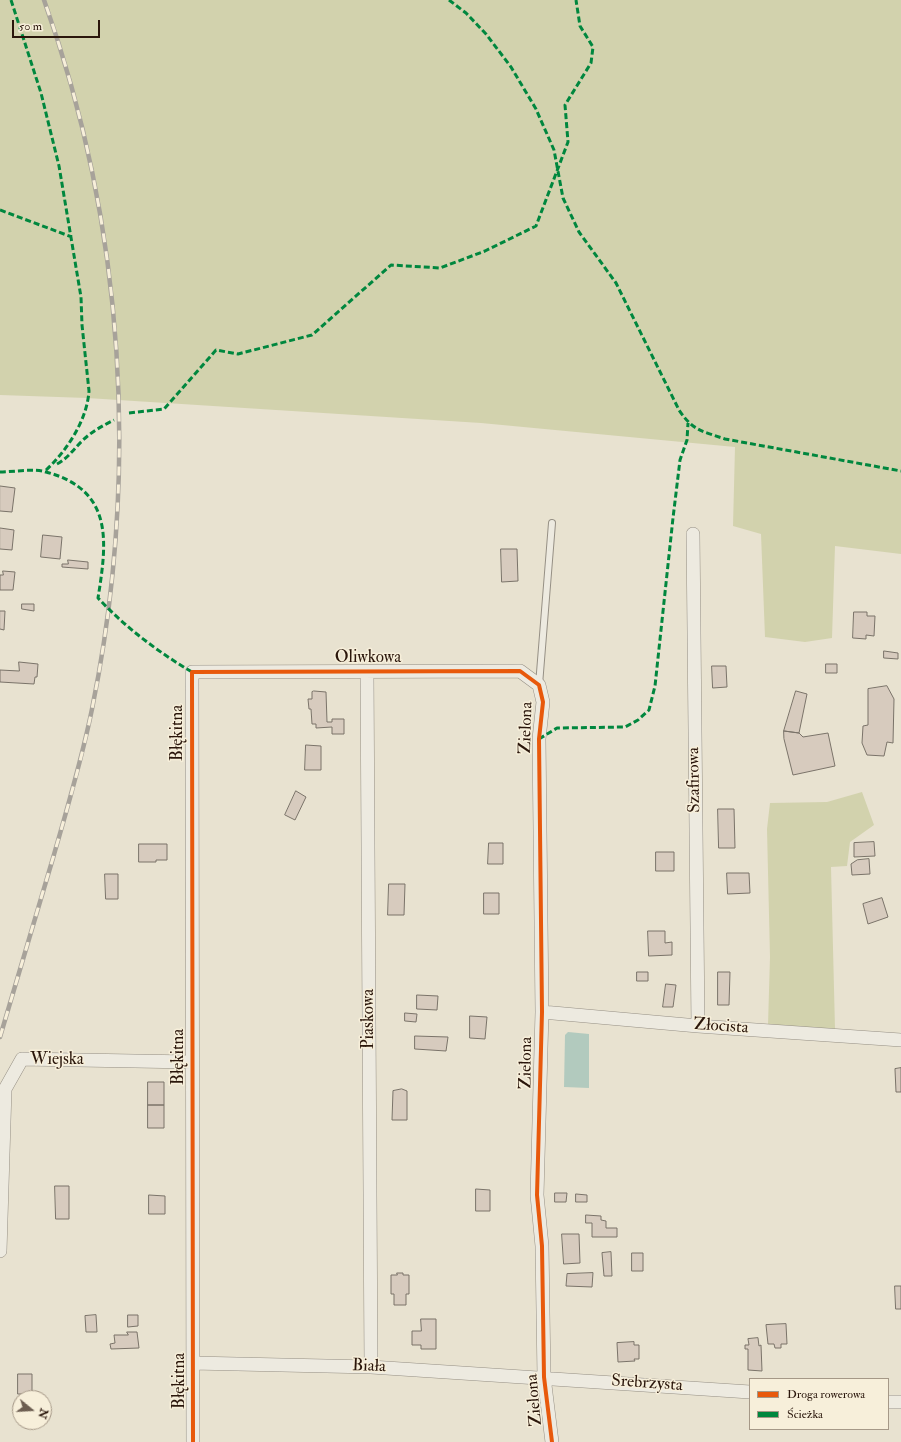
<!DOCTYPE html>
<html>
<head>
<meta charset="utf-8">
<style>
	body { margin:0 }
	#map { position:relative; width:901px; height:1442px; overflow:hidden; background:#e8e2d0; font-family:"IM FELL Double Pica",serif }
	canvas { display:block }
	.legend { position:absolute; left:749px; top:1378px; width:140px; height:52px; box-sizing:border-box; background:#f7efda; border:1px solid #a59887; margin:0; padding:5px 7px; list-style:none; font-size:12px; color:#2a160b }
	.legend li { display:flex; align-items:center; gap:8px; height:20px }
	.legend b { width:20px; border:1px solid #a59887 }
	.north { position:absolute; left:12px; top:1390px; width:40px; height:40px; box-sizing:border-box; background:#f7efda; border:1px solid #a59887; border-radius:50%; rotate:108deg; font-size:11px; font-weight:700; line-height:16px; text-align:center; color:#2a160b }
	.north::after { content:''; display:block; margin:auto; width:14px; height:18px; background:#6c5d50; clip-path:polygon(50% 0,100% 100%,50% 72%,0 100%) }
	.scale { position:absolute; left:12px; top:20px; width:88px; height:18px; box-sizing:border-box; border:2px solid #2a160b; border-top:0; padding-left:5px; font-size:12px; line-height:14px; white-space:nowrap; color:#2a160b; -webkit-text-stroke:3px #f7efda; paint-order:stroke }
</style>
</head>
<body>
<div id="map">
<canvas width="901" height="1442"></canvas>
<ul class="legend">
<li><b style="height:5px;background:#e8590c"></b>Droga rowerowa</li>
<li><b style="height:5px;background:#00873e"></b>Ścieżka</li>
</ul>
<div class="north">N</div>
<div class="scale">50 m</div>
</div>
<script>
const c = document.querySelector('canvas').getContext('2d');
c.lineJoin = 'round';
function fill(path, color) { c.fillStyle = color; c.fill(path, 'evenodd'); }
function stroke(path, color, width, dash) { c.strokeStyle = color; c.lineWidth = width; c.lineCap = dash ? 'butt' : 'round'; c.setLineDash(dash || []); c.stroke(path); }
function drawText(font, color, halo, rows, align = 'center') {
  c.font = font + ' "IM FELL Double Pica",serif'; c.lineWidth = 3; c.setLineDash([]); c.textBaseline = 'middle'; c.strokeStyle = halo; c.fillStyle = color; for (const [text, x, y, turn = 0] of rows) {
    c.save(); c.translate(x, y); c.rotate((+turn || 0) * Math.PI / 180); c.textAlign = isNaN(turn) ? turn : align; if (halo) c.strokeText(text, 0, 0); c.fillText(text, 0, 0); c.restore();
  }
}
fill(new Path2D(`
	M 0,0 L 901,0 L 901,554 L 835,546 L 832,638 L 805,642 L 765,637 L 761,534 L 733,526 L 735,447 L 481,423 L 87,398 L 0,395 Z
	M 862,792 L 874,825 L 850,842 L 847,866 L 831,867 L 835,1029 L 768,1025 L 770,957 L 767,829 L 770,803 L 827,802 Z`), '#d2d2ad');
fill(new Path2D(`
	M 568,1032 L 589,1034 L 589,1088 L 564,1087 L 565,1035 Z`), '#b2cabe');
const building = new Path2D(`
	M 0,486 L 15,488 L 12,512 L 0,511 Z
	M 0,528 L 14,530 L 12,550 L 0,549 Z
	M 43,535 L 62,537 L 60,559 L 41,557 Z
	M 501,549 L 517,549 L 518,581 L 502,582 Z
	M 68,560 L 88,562 L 88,569 L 62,567 L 62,564 L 68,564 Z
	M 3,571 L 15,572 L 13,590 L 0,590 L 0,575 L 3,575 Z
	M 22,604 L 34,604 L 34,611 L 22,609 Z
	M 0,611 L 5,611 L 4,630 L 0,629 Z
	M 854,612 L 867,612 L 867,616 L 875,616 L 874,636 L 866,635 L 866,639 L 853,638 Z
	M 884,651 L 898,653 L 898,659 L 884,658 Z
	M 19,662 L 38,664 L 37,677 L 35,677 L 34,684 L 0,682 L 0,670 L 19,671 Z
	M 826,664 L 837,664 L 837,673 L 826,673 Z
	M 712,666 L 726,666 L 727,687 L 713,688 Z
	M 887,686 L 894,699 L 893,743 L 887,742 L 884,756 L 867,755 L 862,743 L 863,726 L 868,725 L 868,689 Z
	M 314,691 L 326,692 L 327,722 L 332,722 L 332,719 L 344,719 L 344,734 L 332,734 L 332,727 L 316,728 L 316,724 L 312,724 L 311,709 L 309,709 L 308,699 L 312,699 L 312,692 Z
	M 796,691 L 807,694 L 799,733 L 784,731 Z
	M 784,731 L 799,733 L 803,737 L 828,733 L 835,766 L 793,775 L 784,739 Z
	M 306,745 L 321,746 L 321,770 L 305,770 Z
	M 296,791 L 306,797 L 295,820 L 285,815 Z
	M 718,809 L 734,809 L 735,848 L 719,848 Z
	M 874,842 L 875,856 L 854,857 L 854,843 Z
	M 489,843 L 503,843 L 503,864 L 488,864 Z
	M 139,844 L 167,844 L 167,860 L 156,860 L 156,862 L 139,862 Z
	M 656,852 L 674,852 L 674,871 L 656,871 Z
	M 869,859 L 870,874 L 852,875 L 851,864 L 857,860 Z
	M 727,873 L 749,873 L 750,893 L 728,894 Z
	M 105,874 L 118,874 L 118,899 L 106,899 Z
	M 389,884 L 405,884 L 404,915 L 388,915 Z
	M 484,893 L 499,893 L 499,914 L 484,914 Z
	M 882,898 L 888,917 L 868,924 L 863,904 Z
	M 648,931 L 665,931 L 665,943 L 672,942 L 672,955 L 649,956 Z
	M 637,972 L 648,972 L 648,981 L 637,981 Z
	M 718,972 L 730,972 L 729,1005 L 718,1005 Z
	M 666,984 L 676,985 L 673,1007 L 663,1007 Z
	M 417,995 L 438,996 L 437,1010 L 417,1009 Z
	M 405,1013 L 417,1014 L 416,1022 L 405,1021 Z
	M 470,1016 L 487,1017 L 485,1039 L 470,1038 Z
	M 415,1036 L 448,1037 L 446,1051 L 415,1049 Z
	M 901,1068 L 901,1092 L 896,1092 L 895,1069 Z
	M 148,1082 L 164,1082 L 164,1105 L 148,1105 Z
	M 402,1089 L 407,1091 L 407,1120 L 392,1120 L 393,1091 Z
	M 148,1105 L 164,1105 L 164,1128 L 148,1128 Z
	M 55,1186 L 69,1186 L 69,1219 L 56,1219 Z
	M 476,1189 L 490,1190 L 490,1211 L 476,1211 Z
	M 555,1193 L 567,1193 L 566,1202 L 555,1202 Z
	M 576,1194 L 587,1195 L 587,1202 L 576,1202 Z
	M 149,1195 L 165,1196 L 165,1214 L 149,1214 Z
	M 586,1215 L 601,1216 L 601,1220 L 606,1221 L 606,1228 L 617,1228 L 617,1237 L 592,1237 L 592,1223 L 586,1223 Z
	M 562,1234 L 579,1234 L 580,1263 L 564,1264 Z
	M 611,1252 L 612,1276 L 604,1276 L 602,1253 Z
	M 632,1253 L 643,1253 L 643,1271 L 632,1271 Z
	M 397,1273 L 403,1273 L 403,1275 L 409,1275 L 409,1294 L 406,1294 L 406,1305 L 394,1305 L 394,1294 L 391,1294 L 391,1275 L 397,1275 Z
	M 593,1273 L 592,1287 L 566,1286 L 567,1274 Z
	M 895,1286 L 901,1286 L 901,1309 L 896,1309 Z
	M 96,1315 L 97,1332 L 86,1332 L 85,1316 Z
	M 128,1315 L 138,1315 L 138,1326 L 128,1327 Z
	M 421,1319 L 436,1319 L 436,1349 L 421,1349 L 421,1345 L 412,1345 L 412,1331 L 421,1331 Z
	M 786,1324 L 787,1344 L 781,1344 L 781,1348 L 775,1348 L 774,1344 L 768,1344 L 766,1325 Z
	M 127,1332 L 137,1332 L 139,1348 L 111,1349 L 110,1344 L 115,1343 L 114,1335 L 128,1335 Z
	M 758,1338 L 759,1346 L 761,1345 L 762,1371 L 748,1370 L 748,1349 L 745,1349 L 745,1345 L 749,1345 L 748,1339 Z
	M 634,1342 L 634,1345 L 639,1345 L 639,1359 L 634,1359 L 635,1361 L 618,1362 L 617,1343 Z
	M 18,1374 L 32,1374 L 32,1394 L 18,1394 Z`);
fill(building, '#d7cbbe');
stroke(building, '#7a7369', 1);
const lane = new Path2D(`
	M 539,685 L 552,523`);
const street = new Path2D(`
	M 693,534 L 698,1026
	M 367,672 L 371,1367
	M 542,1012 L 698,1026 L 901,1040
	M 0,1251 L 5,1089 L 22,1059 L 191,1062
	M 193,1363 L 371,1367 L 750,1392
	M 888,1402 L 901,1402
	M 193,1442 L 192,672 L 520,671 L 539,685 L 543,702 L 539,739 L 542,1012 L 537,1195 L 542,1246 L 544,1377 L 552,1442`);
stroke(lane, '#958f84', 8);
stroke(street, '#958f84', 14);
stroke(lane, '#edeae0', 6);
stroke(street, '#edeae0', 13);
const rail = new Path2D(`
	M 0,1037 C 18,977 35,918 53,858 C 67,809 82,759 92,709 C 140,473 125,227 44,0`);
stroke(rail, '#a7a29a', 4.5);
stroke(rail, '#f7efda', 3, [9]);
stroke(new Path2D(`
	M 11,0 L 41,93 L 59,166 L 81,297 L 82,325 L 89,391 C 87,421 66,452 45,471
	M 449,0 L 466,13 L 486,34 L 511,67 L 536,109 L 554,150 L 563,198 L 579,232 L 616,283 L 679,410 C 693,431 702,431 725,439 L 901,471
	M 0,210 L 72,237
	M 129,413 L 164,409 L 216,350 L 238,354 L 312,335 L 391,265 L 440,268 L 485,251 L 536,226 L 568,142 L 565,105 L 591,63 L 593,47 L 580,26 L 576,0
	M 57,464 C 68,458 73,450 82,441 C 91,432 102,426 114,420
	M 0,472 C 14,472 33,468 46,472 C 114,490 107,542 98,598 C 125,627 158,652 192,672
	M 539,739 L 557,728 L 625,727 L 638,720 L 649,710 L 655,686 L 673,518 L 680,460 L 687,440 L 688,423`), '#00873e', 3, [6, 3]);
stroke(new Path2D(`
	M 193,1442 L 192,672 L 520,671 L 539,685 L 543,702 L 539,739 L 542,1012 L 537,1195 L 542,1246 L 544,1377 L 552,1442`), '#e8590c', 4);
drawText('17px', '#2a160b', '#f7efda', [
	["Oliwkowa",368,658],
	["Zielona",527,728,-88],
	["Błękitna",178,733,-90],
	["Szafirowa",695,780,-91],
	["Piaskowa",369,1019,-90],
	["Złocista",721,1027,4],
	["Błękitna",179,1057,-90],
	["Wiejska",57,1060],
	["Zielona",527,1063,-89],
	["Biała",369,1367,2],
	["Błękitna",180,1381,-90],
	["Srebrzysta",647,1384,4],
	["Zielona",535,1400,-95]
]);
</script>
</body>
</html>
